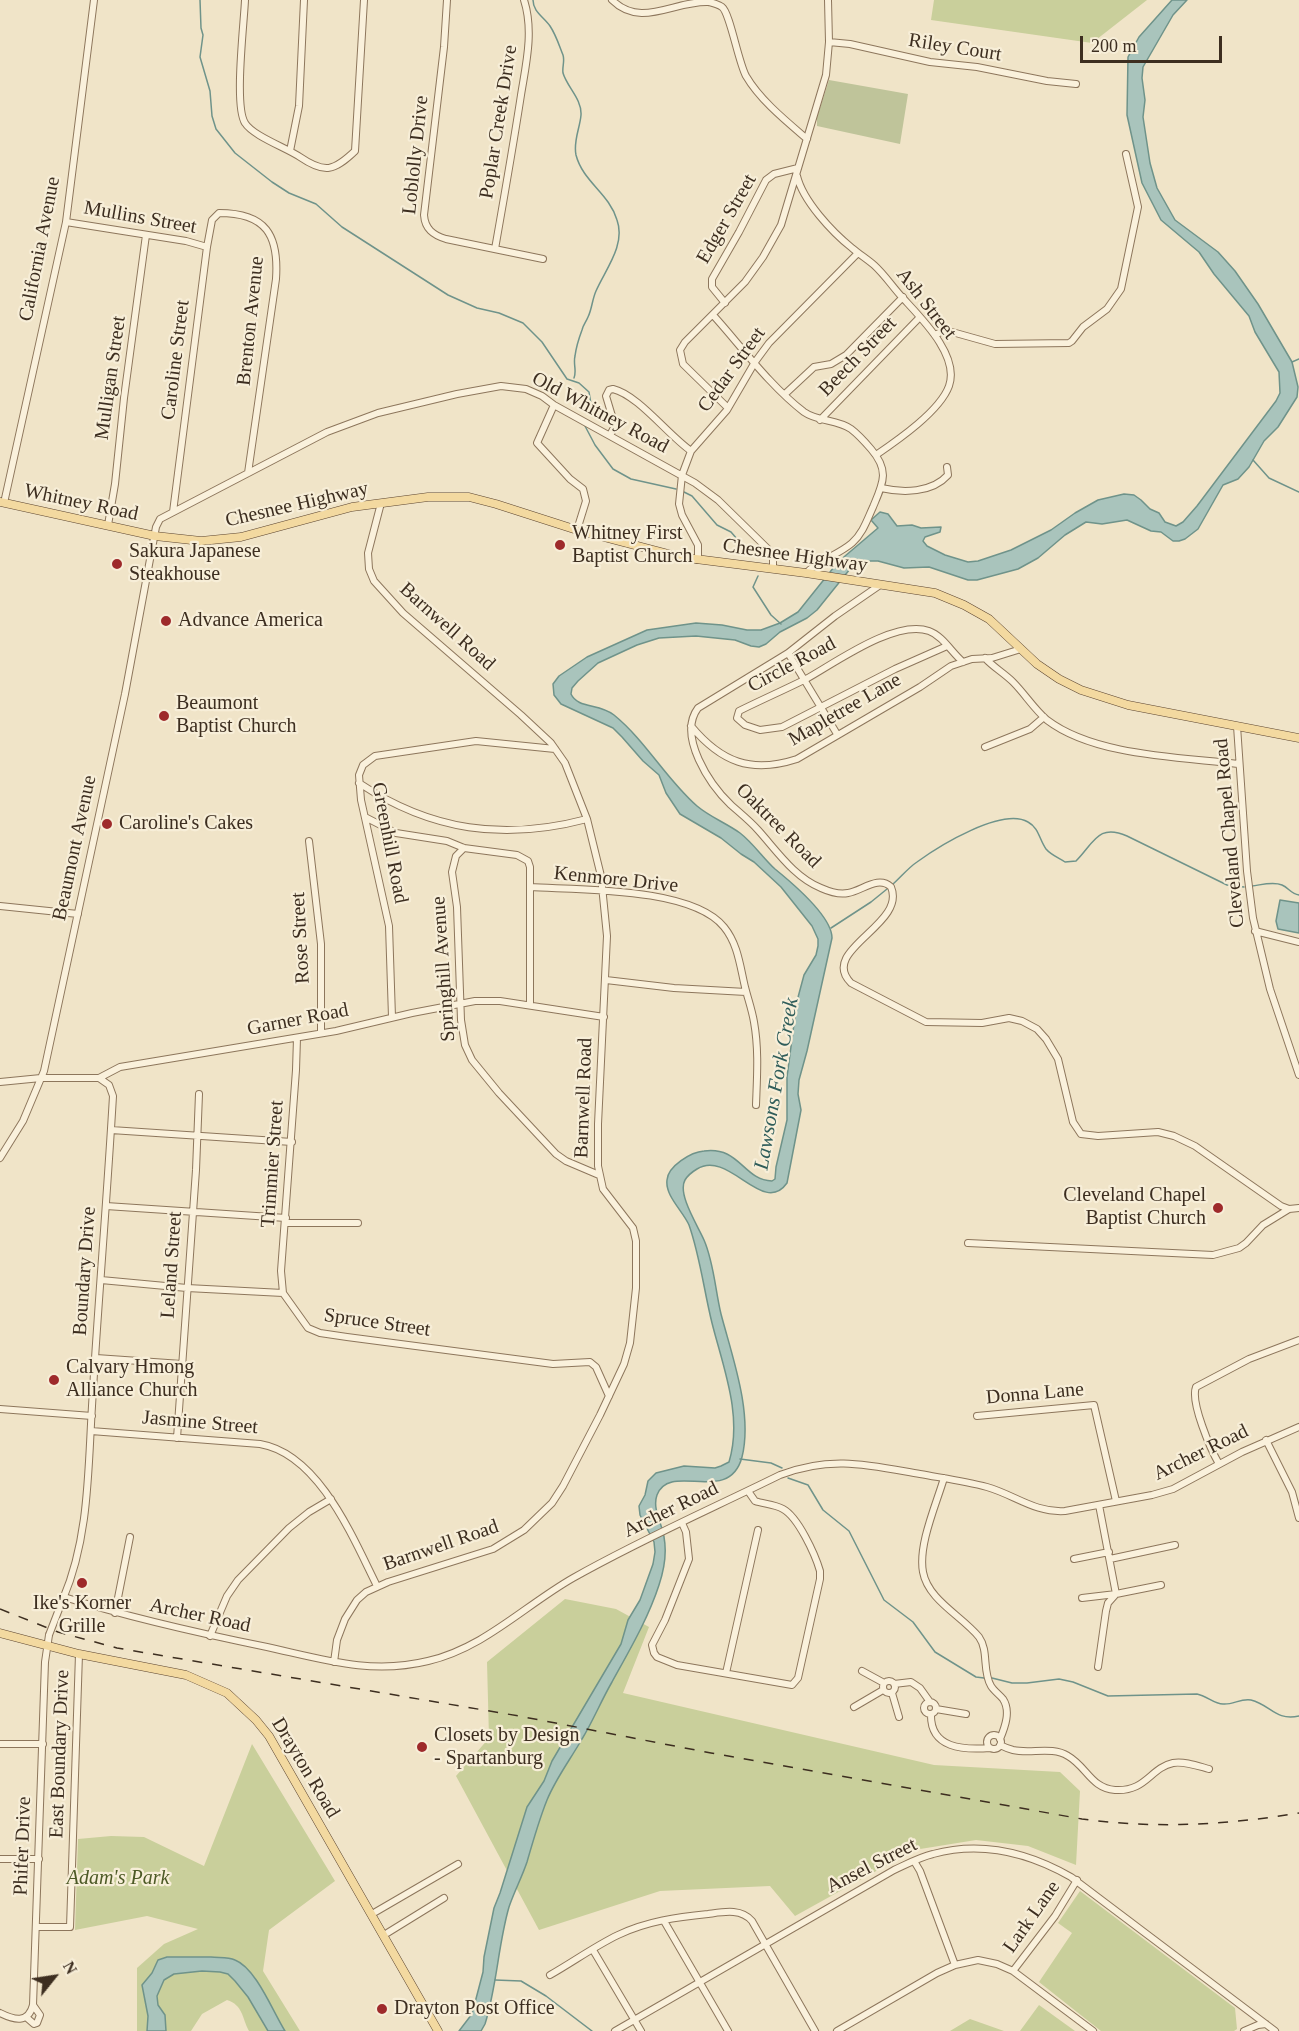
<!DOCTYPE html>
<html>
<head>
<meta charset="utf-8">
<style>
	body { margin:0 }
	#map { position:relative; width:1299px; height:2031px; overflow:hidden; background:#f0e4c8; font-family:"Times New Roman",serif }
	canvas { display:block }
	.north { position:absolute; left:24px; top:1947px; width:60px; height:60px; -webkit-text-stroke:4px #f7eed8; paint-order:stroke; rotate:60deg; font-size:16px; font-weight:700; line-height:24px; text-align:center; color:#3d2e20 }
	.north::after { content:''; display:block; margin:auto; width:21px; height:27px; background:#3d2e20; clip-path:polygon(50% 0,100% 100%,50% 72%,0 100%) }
	.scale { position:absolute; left:1080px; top:36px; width:142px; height:27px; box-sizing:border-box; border:3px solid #3d2e20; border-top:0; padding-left:8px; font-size:18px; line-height:21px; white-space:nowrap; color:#3d2e20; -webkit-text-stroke:4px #f7eed8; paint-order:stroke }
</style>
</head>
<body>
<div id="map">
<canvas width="1299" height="2031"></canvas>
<div class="north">N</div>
<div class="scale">200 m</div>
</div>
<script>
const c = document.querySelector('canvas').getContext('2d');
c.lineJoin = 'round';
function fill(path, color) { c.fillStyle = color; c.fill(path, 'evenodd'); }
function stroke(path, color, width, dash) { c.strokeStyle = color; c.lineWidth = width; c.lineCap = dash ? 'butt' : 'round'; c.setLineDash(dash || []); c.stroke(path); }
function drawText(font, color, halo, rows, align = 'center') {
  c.font = font + ' "Times New Roman",serif'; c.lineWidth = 4.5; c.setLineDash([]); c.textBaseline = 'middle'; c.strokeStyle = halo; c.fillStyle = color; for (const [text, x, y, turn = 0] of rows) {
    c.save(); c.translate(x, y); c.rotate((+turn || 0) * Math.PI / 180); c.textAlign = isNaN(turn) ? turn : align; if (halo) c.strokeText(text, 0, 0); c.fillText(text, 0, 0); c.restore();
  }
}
fill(new Path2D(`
	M 934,0 L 1147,0 L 1092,43 L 931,20 Z
	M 565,1599 L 616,1609 L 649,1627 L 623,1693 L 934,1765 L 1060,1772 L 1080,1791 L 1076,1865 L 1028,1846 L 976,1840 L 914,1850 L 795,1916 L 770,1886 L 660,1891 L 539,1930 L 456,1776 L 489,1738 L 487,1662 Z
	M 252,1744 L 335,1881 L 269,1930 L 263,1971 L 300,2031 L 249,2031 C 242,2018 243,2005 227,2000 L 202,2014 L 191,2031 L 137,2031 L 137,1968 L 164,1944 L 198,1929 L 147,1916 L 75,1930 L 78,1839 L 111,1836 L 144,1837 L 204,1866 Z
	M 1080,1891 L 1235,2008 L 1237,2029 L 1234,2031 L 1101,2031 L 1039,1982 L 1072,1933 L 1058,1923 Z
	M 1039,2005 L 1075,2031 L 1020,2031 Z
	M 970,2019 L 1004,2031 L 950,2031 Z`), '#c9cf9b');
fill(new Path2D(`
	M 829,80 L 908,94 L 900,144 L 817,126 L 817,117 Z`), '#bfc49a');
const water = new Path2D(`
	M 1172,0 L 1187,0 L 1173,15 L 1143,67 L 1142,78 L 1145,100 L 1143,117 L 1150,163 L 1157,188 L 1175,220 L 1218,252 L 1235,271 L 1258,304 L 1292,362 L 1298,387 L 1297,397 L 1278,427 L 1264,441 L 1249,467 L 1238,479 L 1223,485 L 1198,529 L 1185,539 L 1179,541 L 1173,541 L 1161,532 L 1151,531 L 1127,520 L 1102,524 L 1086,522 L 1065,535 L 1038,558 L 1018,569 L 977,580 L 968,580 L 929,567 L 904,568 L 878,561 L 861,561 L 850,569 L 817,610 L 807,618 L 780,632 L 766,644 L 759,647 L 751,646 L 735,640 L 696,636 L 659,638 L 637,645 L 598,663 L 578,681 L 572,688 L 571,694 C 578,709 599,703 614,715 C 646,741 666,779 697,806 C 710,817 726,823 740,833 C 753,843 763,858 775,869 C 791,882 832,916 832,938 L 807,1051 L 799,1080 L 798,1094 L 801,1110 L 787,1183 C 763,1217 729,1149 697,1169 C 692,1172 688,1175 685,1180 C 677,1194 698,1226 704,1240 C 714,1263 715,1289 721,1314 C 732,1356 753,1413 742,1457 C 729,1506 670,1461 657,1495 C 652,1509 662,1523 664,1537 C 667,1553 664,1570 659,1585 C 648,1619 629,1651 612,1682 C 601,1701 593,1721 582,1739 C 570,1760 556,1778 547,1800 C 539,1820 533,1841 527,1862 C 522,1877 514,1892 509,1907 C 498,1945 497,1986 485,2024 L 481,2031 L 459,2031 L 472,2014 L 483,1972 L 484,1957 L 494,1908 L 500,1893 L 527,1807 L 544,1781 L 552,1761 L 621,1644 L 628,1620 L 640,1600 L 653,1564 L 655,1552 L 654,1542 L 640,1515 L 639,1506 L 645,1495 L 648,1481 L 656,1473 L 684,1466 L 715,1468 L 721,1466 L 729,1462 C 743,1416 723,1367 712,1323 C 704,1291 700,1256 689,1225 C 683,1211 665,1196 667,1180 C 668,1166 691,1152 704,1151 C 740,1146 743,1180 772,1181 L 775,1179 L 776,1167 L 787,1120 L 787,1077 L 797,1001 L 804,975 L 816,955 L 818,946 L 818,939 L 812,926 L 781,887 L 754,862 L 741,854 L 721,838 L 680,814 L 666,793 L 659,775 L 643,761 L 622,737 L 613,728 L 561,704 L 554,695 L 553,684 L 559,676 L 587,657 L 647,630 L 696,623 L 722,625 L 747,630 L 761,630 L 780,623 L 798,612 L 838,562 L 878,528 L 871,520 L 880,512 L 888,514 L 897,526 L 912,525 L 921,528 L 941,527 L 940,532 L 925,537 L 923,541 L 927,546 L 945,555 L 968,562 L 978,561 L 1011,550 L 1051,530 L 1075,513 L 1098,500 L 1124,494 L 1134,495 L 1141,500 L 1150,509 L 1159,513 L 1165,522 L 1176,526 L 1183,522 L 1197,506 L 1276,401 L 1280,393 L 1279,372 L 1255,332 L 1249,316 L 1214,274 L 1199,252 L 1161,220 L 1142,183 L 1127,115 L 1128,57 L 1139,37 Z
	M 1280,900 L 1299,903 L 1299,933 L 1278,929 L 1276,921 Z
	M 211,1957 C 219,1958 228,1957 235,1960 C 256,1968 273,2012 285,2031 L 268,2031 L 248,1997 L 235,1981 L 228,1974 L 220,1972 L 202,1971 L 174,1974 L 164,1980 L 157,1996 L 158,2005 L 165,2015 L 166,2031 L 147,2031 L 148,2016 L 142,1985 L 152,1973 L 158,1960 L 167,1957 Z`);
fill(water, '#a9c4bc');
stroke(water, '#6f938a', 1.5);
stroke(new Path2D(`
	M 200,0 L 201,28 L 203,35 L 200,57 L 210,91 L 212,116 L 216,129 L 235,153 L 272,182 L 289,193 L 316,204 L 342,227 L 448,295 L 477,308 L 499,313 L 523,323 L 542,342 L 567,379 L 579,383 L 589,392 L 591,404 L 586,413
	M 533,0 C 533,12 544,17 550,26 C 556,35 559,45 563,55 C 565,61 562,67 563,73 C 567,87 582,99 581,115 C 580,128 573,141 576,155 C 583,182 609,193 617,220 C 626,245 605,270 596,291 C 592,300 592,309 588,317 C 586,322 583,325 582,330 C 579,338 576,348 575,356 C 573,364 577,371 574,378
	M 1292,362 L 1299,359
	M 585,426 L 595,445 L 613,469 L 631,479 L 676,489
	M 1253,460 L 1269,478 L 1299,492
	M 684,492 L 692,496 L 717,525 L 731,532 L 744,547 L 748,554 L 752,556
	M 758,576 L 753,587 L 771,615 L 781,624
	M 893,884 C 901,877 908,868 917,862 C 939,846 1002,807 1028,822 C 1039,828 1039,839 1046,849 C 1051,855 1059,858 1065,862 L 1076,861 C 1094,843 1098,823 1127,836 L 1227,885 L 1244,887
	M 1252,886 C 1261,885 1273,881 1282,885 C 1289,888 1291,894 1299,895
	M 831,928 L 871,902 L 887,889
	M 740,1459 L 771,1463 L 782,1468
	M 788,1478 L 808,1485 L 823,1510 L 849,1531 L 884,1600 L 913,1622 L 935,1652 L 976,1677 L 984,1678
	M 992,1678 L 1012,1683 L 1027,1683 L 1059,1679 L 1073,1682 L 1108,1696 L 1197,1694 C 1207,1696 1214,1704 1223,1704 C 1233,1705 1241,1698 1251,1700 C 1271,1705 1275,1721 1299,1716
	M 495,1980 L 521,1981 L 546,1996 L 592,2031`), '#6f938a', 1.5);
const minor = new Path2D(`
	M 245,0 C 244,24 234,106 245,123 C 253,136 287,148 300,157 C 325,174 334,171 355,151 L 364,0
	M 447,0 L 444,47 L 424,215 C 425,229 433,235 446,239 L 543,259
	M 612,0 C 641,29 675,0 709,2 C 713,3 718,4 722,7 C 730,13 738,61 746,76 C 760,100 786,121 807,139
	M 829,42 L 850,44 L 930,62 L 977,67 L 1047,81 L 1076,84
	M 290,151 L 299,106 L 304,0
	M 797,176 C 803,201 832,232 852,248 C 859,254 867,259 874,265 C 884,274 892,286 901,296 C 920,317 960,355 949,386 C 940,411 898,440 876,455
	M 66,222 L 186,241 L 207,247
	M 495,249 C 504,198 513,147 521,95 C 526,64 534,31 524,0
	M 725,303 L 712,287 L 712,279 L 739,232 L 766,180 L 774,174 L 798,168
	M 713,315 C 741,346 770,386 804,412 C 818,422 837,419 851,429 C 859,435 865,442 871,449 C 890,471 883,483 873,507 C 867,520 863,533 852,543 C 838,555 819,560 806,573
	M 935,335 L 945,330 L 995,344 L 1069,343 L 1072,341 L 1083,327 L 1107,309 L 1121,289 L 1138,207 L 1126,154
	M 785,394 L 814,367 L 831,364 L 846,355 L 903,297
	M 554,405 L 537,443 L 570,479 L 583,489 L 586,501 L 577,530
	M 728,408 L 683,364 L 680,350 L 685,342 L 745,282 L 763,257 L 781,225 L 826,75 L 829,42 L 828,0
	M 820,420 L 920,317
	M 610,435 L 615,426 L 606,396 L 609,390 L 613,389 C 638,395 668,435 691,451
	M 881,488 C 903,493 932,493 948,475 L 947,467
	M 4,503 L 66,222 L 94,0
	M 173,512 L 207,247 L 212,220 L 219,213 C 266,213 279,235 276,279 L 248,473
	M 108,525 L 115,484 L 124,398 L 146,235
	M 698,560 L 698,545 L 682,515 L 679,504 L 682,475 L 691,451 L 727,410 L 755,362 L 769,343 L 858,253
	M 880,585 L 835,616 L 788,653 L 698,708 C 677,736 710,785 731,805 C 740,813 750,821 758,830 C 777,851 794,877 821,888 C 830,892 839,895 848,893 C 862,891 878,875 891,887 C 907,925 818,950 851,983 L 926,1022 L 982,1023 L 1009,1018 L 1022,1021 L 1037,1029 L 1046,1039 L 1058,1059 L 1073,1122 L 1081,1134 L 1098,1136 L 1158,1132 L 1174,1136 L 1195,1146 L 1281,1206 L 1289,1209
	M 947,646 L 895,669 L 782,727 L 760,730 L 745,725 L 737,718 L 739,711 C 761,700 784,690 806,679 C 835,663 895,619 929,631 C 943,636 952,653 963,662
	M 788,653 L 837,734
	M 985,658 C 993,667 1004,673 1013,682 C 1025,694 1034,709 1047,720 C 1094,756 1180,757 1238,764
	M 691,726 C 721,762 751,774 797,759 L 920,687 L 951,666 L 972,659 L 992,658 L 1021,649
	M 1237,726 L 1247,871 L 1253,918 L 1270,989 L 1299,1075
	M 985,747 L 1030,729 L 1044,717
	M 359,783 C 431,831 504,841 587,819
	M 365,817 L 396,833 L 447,841 L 464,848 L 517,855 L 528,861 L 530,867 L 530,1005
	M 309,841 L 321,944 L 321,1033
	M 464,848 L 456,856 L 452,872 L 457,907 L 461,1020 L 465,1045 L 472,1060 L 499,1093 L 556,1154 L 566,1161 L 599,1175
	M 530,887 C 579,890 692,887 724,927 C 738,944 740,966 745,987 C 748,999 752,1010 754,1022 C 759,1050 757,1077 756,1105
	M 0,906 L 78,914
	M 1255,931 L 1299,942
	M 606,980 L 674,988 L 746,992
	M 392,1017 L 389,926 L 361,800 L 359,775 L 363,765 L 375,756 L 476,741 L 555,749
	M 297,1038 L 296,1070 L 281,1271 L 283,1293 L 308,1328 L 320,1333 L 347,1337 L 553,1364 L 590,1362 L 596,1367 L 609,1396
	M 0,1082 L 41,1078 L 99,1078 L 120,1067 L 336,1031 L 412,1013 L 475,1001 L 500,1001 L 604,1017
	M 111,1130 L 292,1142
	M 0,1158 L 23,1121 L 44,1071 L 125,694 L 156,527 L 160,519 L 327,432 L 378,413 L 457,394 L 501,386 L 526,389 L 542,396 L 554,405 L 695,483 L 718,500 L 767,548 L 773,556 L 773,569
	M 106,1206 L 286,1218
	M 286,1223 L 358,1223
	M 968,1243 L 1213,1255 L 1239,1248 L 1246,1243 L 1263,1225 L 1289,1209 L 1299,1208
	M 101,1280 L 187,1288 L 283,1293
	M 96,1358 L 182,1364
	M 0,1409 L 92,1416
	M 977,1416 L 1094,1405 L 1116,1501
	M 91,1431 L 260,1444 C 319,1454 353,1538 377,1586
	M 177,1438 L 196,1170 L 199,1094
	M 1266,1440 L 1292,1492 L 1299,1518
	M 1219,1464 C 1211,1450 1190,1402 1196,1387 L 1249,1359 L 1299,1340
	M 944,1478 C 936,1505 918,1545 923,1572 C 928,1600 962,1616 979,1637 C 989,1651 982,1671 991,1686 C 994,1691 999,1694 1003,1699 C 1011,1711 1005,1727 1000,1739
	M 682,1523 L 686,1532 L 689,1559 L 665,1620 L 652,1645 L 654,1653 L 657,1657 L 677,1665 L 792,1685 L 798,1678 L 820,1579 L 820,1571 C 815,1554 798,1517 783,1509 C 774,1504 763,1504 755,1501 L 748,1491
	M 1074,1559 L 1109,1552
	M 1110,1559 L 1175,1545
	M 64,1597 C 131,1618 198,1633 267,1647 C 322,1659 371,1675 428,1661 C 484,1648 524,1606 573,1578 C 640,1540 711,1509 780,1475 C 831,1455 869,1465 920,1474 C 942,1478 965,1481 987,1487 C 1015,1495 1035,1513 1065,1511 L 1152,1495 L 1173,1489 L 1242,1452 L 1299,1427
	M 1082,1598 L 1116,1594 L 1161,1585
	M 63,1599 C 89,1538 88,1471 92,1406 C 98,1303 107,1200 113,1096 L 109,1085 L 99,1078
	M 115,1613 L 130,1537
	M 210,1636 L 227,1596 L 238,1580 L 289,1528 L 309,1512 L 331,1499
	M 334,1662 L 337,1640 L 345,1619 L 357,1600 L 366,1592 L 388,1582 L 493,1549 L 524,1530 L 552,1503 L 563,1486 L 600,1415 L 624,1364 L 630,1343 L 636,1288 L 636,1241 L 633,1228 L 603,1189 L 598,1166 L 598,1124 L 607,936 L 601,876 L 587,819 L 565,763 L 551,743 L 521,715 L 403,613 L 374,581 L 369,569 L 368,553 L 381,503
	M 1098,1667 L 1106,1611 L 1108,1603 L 1116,1594 L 1099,1505
	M 862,1671 L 884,1683
	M 726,1673 L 758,1530
	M883 1687a6 6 0 1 1 12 0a6 6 0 1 1-12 0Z
	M 894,1684 L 911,1682 L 920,1688 L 930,1702
	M 892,1693 L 899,1717
	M924 1708a6 6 0 1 1 12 0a6 6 0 1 1-12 0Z
	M 854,1707 L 883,1690
	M 936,1709 L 966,1714
	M 931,1714 C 930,1749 964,1750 990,1748
	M987 1742a7 7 0 1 1 14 0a7 7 0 1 1-14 0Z
	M 0,1744 L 43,1744
	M 1000,1745 C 1004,1747 1009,1749 1013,1750 C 1031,1754 1052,1746 1068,1756 C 1087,1767 1091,1788 1115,1790 C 1146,1792 1150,1768 1173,1763 C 1184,1761 1198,1766 1209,1769
	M 0,1859 L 39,1859
	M 914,1861 L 920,1871 L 955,1965
	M 372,1914 L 458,1864
	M 664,1921 L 728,2031
	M 37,1927 L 70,1927 L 79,1654
	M 384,1935 L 444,1898
	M 593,1950 L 641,2031
	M 1013,1971 L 1055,1916 L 1077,1880
	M 550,1975 C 573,1962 595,1946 618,1935 C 647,1921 678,1917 708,1914 C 723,1912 741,1908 752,1921 L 815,2031
	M 0,2013 C 14,2020 28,2024 33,2005 L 45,1662 L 49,1635
	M 26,2017 L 34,2024 L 37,2023 L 40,2015 L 33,2005
	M 615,2031 L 894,1870 C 907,1864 920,1857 933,1854 C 981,1841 1029,1853 1071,1877 L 1275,2031
	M 837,2031 L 937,1973 L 955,1965 L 978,1960 L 997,1964 L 1013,1971 L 1093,2031
	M 1244,2031 L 1258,2025 L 1266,2024`);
const major = new Path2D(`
	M 0,502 L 155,536 L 201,541 L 241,537 L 352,507 L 428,497 L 469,497 L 496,504 L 577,530 L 680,557 L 806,573 L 935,593 L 964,605 L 989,619 L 1037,664 L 1059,679 L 1081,690 L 1128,705 L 1299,738
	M 0,1633 L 79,1654 L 186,1675 L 227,1693 L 256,1720 L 269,1736 L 438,2031`);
stroke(minor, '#8d765c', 8);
stroke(major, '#5b4430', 9);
stroke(minor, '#faf1dc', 6);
stroke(major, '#f3d9a0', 8);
stroke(new Path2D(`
	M 0,1609 L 58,1632 L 117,1648 L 519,1716 L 711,1753 L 1082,1819 C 1155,1829 1226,1825 1299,1813`), '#3d2e20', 1.5, [10, 10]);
const minorBridge = new Path2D(`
	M 49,1635 L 61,1604`);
stroke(minorBridge, '#8d765c', 8, []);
stroke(minorBridge, '#faf1dc', 6);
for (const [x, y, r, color] of [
	[560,545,6,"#9e2a2b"],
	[117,564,6,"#9e2a2b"],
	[166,621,6,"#9e2a2b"],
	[164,716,6,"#9e2a2b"],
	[107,824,6,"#9e2a2b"],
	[1218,1208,6,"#9e2a2b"],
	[54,1380,6,"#9e2a2b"],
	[82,1583,6,"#9e2a2b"],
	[422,1747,6,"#9e2a2b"],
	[382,2009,6,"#9e2a2b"]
]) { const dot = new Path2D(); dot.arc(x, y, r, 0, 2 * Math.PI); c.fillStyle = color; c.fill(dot); stroke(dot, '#f7eed8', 2); }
drawText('20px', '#3d2e20', '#f7eed8', [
	["Riley Court",955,48,9],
	["Poplar Creek Drive",499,122,-81],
	["Loblolly Drive",416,155,-84],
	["Mullins Street",140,218,10],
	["Edger Street",727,219,-60],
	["California Avenue",40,249,-79],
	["Ash Street",926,304,52],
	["Brenton Avenue",251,321,-84],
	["Beech Street",858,357,-46],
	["Caroline Street",176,360,-83],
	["Cedar Street",732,370,-54],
	["Mulligan Street",111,378,-82],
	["Old Whitney Road",600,413,28],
	["Whitney Road",81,503,12],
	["Chesnee Highway",297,505,-13],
	["Chesnee Highway",795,556,8],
	["Barnwell Road",447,627,42],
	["Circle Road",792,665,-28],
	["Mapletree Lane",845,710,-30],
	["Oaktree Road",778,826,45],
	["Cleveland Chapel Road",1230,833,-95],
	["Greenhill Road",389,843,79],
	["Beaumont Avenue",75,848,-78],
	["Kenmore Drive",616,880,6],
	["Rose Street",301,938,-93],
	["Springhill Avenue",444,969,-94],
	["Garner Road",298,1020,-11],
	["Barnwell Road",584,1098,-88],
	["Trimmier Street",273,1164,-86],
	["Leland Street",172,1265,-86],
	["Boundary Drive",85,1271,-86],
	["Spruce Street",377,1323,8],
	["Donna Lane",1035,1394,-5],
	["Jasmine Street",200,1423,5],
	["Archer Road",1201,1453,-26],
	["Archer Road",671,1510,-26],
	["Barnwell Road",441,1546,-19],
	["Archer Road",200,1616,12],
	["East Boundary Drive",60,1754,-88],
	["Drayton Road",305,1768,59],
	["Phifer Drive",23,1846,-88],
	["Ansel Street",872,1866,-27],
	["Lark Lane",1032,1917,-55]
]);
drawText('20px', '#3d2e20', '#f7eed8', [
	["Whitney First",572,534],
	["Baptist Church",572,557],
	["Sakura Japanese",129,552],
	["Steakhouse",129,575],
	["Advance America",178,621],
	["Beaumont",176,704],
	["Baptist Church",176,727],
	["Caroline's Cakes",119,824],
	["Cleveland Chapel",1206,1196,"right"],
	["Baptist Church",1206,1219,"right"],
	["Calvary Hmong",66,1368],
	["Alliance Church",66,1391],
	["Ike's Korner",82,1604,"center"],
	["Grille",82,1627,"center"],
	["Closets by Design",434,1736],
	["- Spartanburg",434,1759],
	["Drayton Post Office",394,2009]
], 'left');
drawText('italic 20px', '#4d5a26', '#f7eed8', [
	["Adam's Park",118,1879]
]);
drawText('italic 21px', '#2f5d5a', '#f7eed8', [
	["Lawsons Fork Creek",777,1084,-80]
]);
</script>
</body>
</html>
